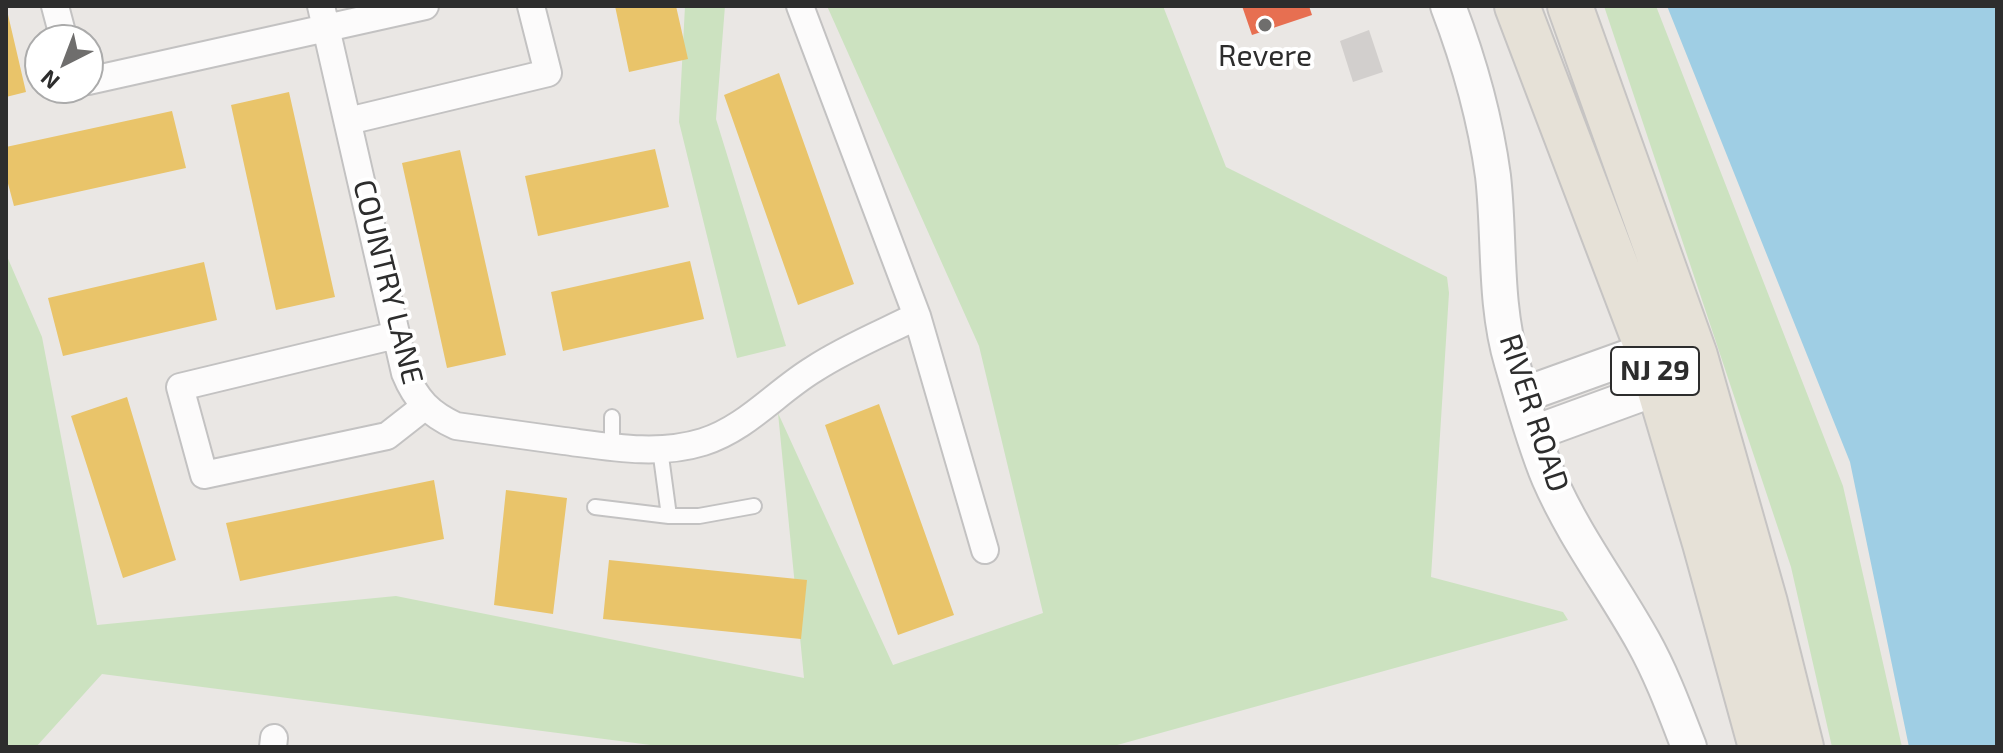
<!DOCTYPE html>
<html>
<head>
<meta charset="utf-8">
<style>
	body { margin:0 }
	#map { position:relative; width:2003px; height:753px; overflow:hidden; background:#eae7e4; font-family:"Exo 2",sans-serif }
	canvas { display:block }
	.frame { position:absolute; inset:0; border:8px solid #2d2d2d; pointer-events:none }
	.north { position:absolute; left:24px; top:24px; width:80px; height:80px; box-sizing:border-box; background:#fff; border:2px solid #ababab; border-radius:50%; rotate:222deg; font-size:22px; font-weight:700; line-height:32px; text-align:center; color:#2d2d2d }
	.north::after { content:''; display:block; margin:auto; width:28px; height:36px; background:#6f6e6d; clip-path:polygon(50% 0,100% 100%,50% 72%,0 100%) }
</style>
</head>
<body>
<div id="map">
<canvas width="2003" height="753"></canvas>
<div class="frame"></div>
<div class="north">N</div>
</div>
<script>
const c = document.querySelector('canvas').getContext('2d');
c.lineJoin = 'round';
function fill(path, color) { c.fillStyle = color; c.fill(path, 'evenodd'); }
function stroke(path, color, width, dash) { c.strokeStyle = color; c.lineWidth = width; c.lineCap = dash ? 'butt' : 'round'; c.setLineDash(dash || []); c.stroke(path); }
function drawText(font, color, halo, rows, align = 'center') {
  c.font = font + ' "Exo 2",sans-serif'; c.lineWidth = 8; c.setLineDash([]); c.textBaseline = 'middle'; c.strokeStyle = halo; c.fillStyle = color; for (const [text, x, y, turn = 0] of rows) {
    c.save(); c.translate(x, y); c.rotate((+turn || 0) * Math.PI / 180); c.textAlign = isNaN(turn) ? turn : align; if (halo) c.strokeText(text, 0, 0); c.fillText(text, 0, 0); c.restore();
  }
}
fill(new Path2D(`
	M 685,6 L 725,6 L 716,119 L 786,346 L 737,358 L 679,122 Z
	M 827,6 L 1163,6 L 1226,167 L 1447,277 L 1449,293 L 1431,577 L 1563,612 L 1568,620 L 1110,747 L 666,747 L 102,674 L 36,747 L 6,747 L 6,254 L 42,337 L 97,625 L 396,596 L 804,678 L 778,413 L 893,665 L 1043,613 L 979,346 Z
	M 1604,6 L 1656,6 L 1843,486 L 1902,747 L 1832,747 L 1791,567 Z`), '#cce2c0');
fill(new Path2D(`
	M 1667,6 L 1997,6 L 1997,747 L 1909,747 L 1850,462 Z`), '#9fcee4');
fill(new Path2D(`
	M 6,6 L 26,92 L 6,97 Z
	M 615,6 L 676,6 L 688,59 L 629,72 Z
	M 779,73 L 854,284 L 798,305 L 724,95 Z
	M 289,92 L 335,297 L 276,310 L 231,105 Z
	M 172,111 L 186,168 L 14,206 L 6,176 L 6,147 Z
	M 655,149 L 669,207 L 538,236 L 525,176 Z
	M 460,150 L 506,355 L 447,368 L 402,163 Z
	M 690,261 L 704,319 L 563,351 L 551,292 Z
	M 204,262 L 217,320 L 63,356 L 48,298 Z
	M 127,397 L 176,560 L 123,578 L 71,416 Z
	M 879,404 L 954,615 L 898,635 L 825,425 Z
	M 434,480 L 444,539 L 240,581 L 226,523 Z
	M 506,490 L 567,498 L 553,614 L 494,605 Z
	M 609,560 L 807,580 L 801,639 L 603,619 Z`), '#e9c46a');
fill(new Path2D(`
	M 1242,6 L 1309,6 L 1312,15 L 1252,35 Z`), '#e76f51');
fill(new Path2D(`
	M 1369,30 L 1383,72 L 1353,82 L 1340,41 Z`), '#d2cfcd');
const service = new Path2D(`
	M 612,448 L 612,417
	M 660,449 L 669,516
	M 595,507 L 669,516 L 699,516 L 754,506`);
const minor = new Path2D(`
	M 55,6 L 64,40
	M 321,6 L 405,373 C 416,400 430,414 456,426 C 492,431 528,436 564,441 C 610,447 658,456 703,442 C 747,428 776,392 814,369 C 846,348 883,333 917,316
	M 800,6 L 917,316 L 985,550
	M 88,81 L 425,6
	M 348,121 L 548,73 L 531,6
	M 396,335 L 180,387 L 204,475 L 387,436 L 424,407
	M 273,747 L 274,738`);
const tertiary = new Path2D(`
	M 1448,6 C 1469,61 1485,117 1493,176 C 1500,237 1494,303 1512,363 C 1523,401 1534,442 1549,478 C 1574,536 1613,587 1643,641 C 1662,675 1675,711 1689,747
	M 1523,395 L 1648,350 L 1670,353
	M 1534,433 L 1660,387 L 1676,373`);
const trunk = new Path2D(`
	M 1517,6 L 1648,350 L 1705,543 L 1761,747
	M 1570,6 L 1695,356 L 1765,603 L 1801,747`);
stroke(service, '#c3c2c2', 18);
stroke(minor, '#c3c2c2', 30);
stroke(tertiary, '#c3c2c2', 38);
stroke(trunk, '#c6c4c3', 48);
stroke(service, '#fcfbfb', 14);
stroke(minor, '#fcfbfb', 26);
stroke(tertiary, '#fcfbfb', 34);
stroke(trunk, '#e6e1d7', 44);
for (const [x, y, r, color] of [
	[1265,25,8,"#6f6e6d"]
]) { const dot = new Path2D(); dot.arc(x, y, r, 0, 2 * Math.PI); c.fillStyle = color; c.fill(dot); stroke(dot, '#fff', 3); }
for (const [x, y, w] of [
	[1655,371,88]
]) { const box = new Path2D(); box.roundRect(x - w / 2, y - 24, w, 48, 6); c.fillStyle = '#fff'; c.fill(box); stroke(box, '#2d2d2d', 2); }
drawText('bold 28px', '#2d2d2d', null, [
	["NJ 29",1655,371]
]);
drawText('30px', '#2d2d2d', '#fff', [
	["Revere",1265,56]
]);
drawText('30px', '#2d2d2d', '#fff', [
	["COUNTRY LANE",388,282,76],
	["RIVER ROAD",1534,413,72]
]);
</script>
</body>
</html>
